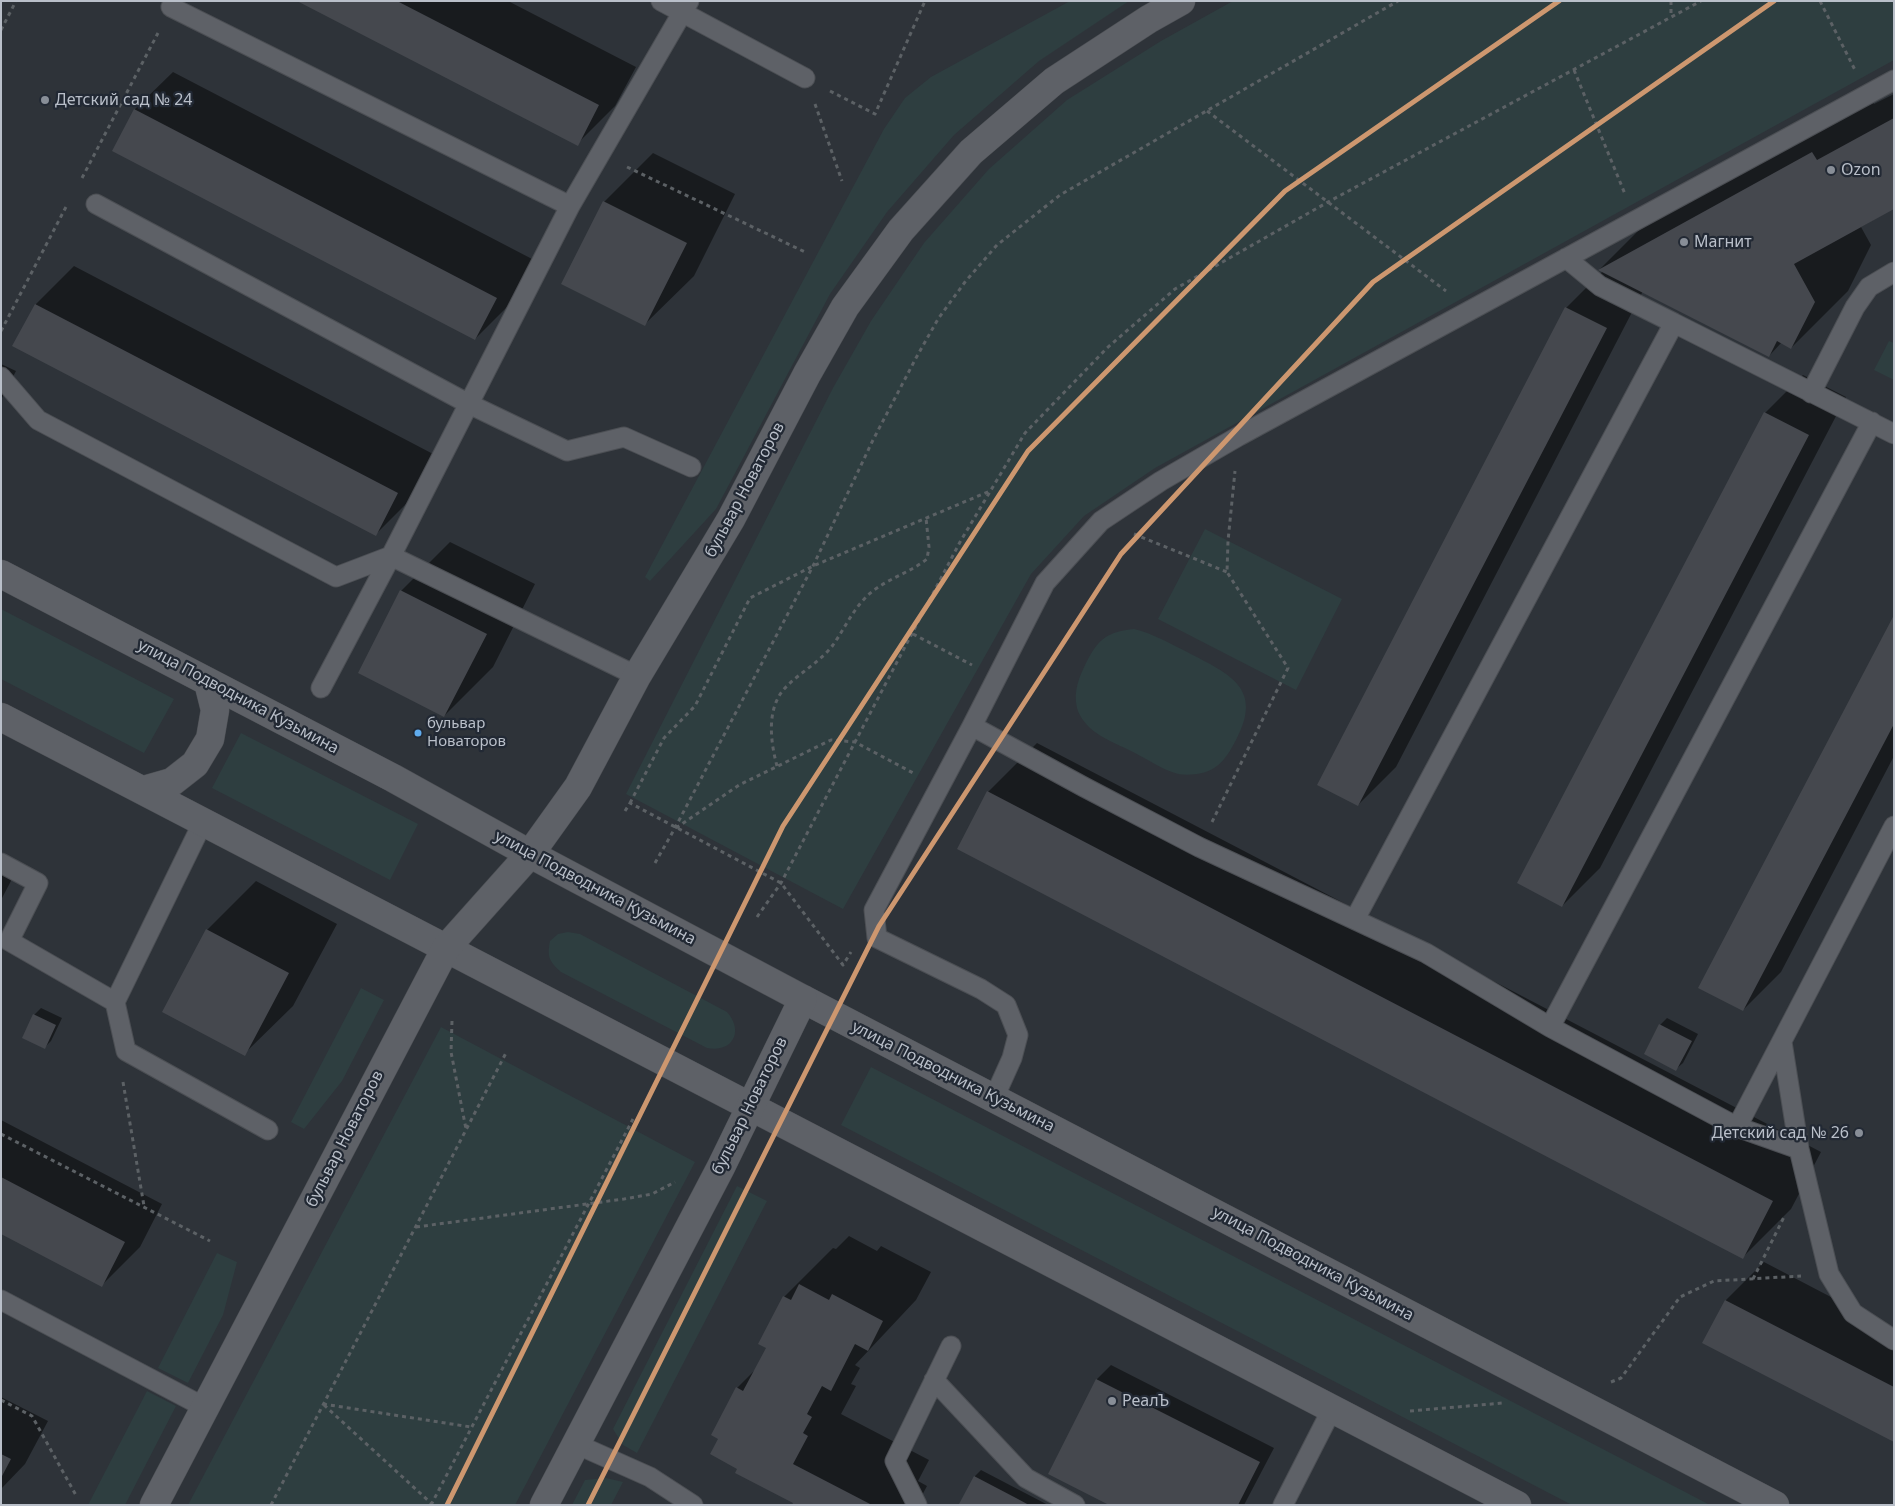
<!DOCTYPE html>
<html>
<head>
<meta charset="utf-8">
<style>
	body { margin:0 }
	#map { position:relative; width:1895px; height:1506px; overflow:hidden; background:#2e3339; font-family:"Noto Sans",sans-serif }
	canvas { display:block }
	.frame { position:absolute; inset:0; border:2px solid #b9bfc9; pointer-events:none }
</style>
</head>
<body>
<div id="map">
<canvas width="1895" height="1506"></canvas>
<div class="frame"></div>
</div>
<script>
const c = document.querySelector('canvas').getContext('2d');
c.lineJoin = 'round';
function fill(path, color) { c.fillStyle = color; c.fill(path, 'evenodd'); }
function stroke(path, color, width, dash) { c.strokeStyle = color; c.lineWidth = width; c.lineCap = dash ? 'butt' : 'round'; c.setLineDash(dash || []); c.stroke(path); }
function drawText(font, color, halo, rows, align = 'center') {
  c.font = font + ' "Noto Sans",sans-serif'; c.lineWidth = 4.5; c.setLineDash([]); c.textBaseline = 'middle'; c.strokeStyle = halo; c.fillStyle = color; for (const [text, x, y, turn = 0] of rows) {
    c.save(); c.translate(x, y); c.rotate((+turn || 0) * Math.PI / 180); c.textAlign = isNaN(turn) ? turn : align; if (halo) c.strokeText(text, 0, 0); c.fillText(text, 0, 0); c.restore();
  }
}
fill(new Path2D(`
	M 1070,1 L 1129,1 L 1039,61 L 954,135 L 887,212 L 830,294 L 716,509 L 650,581 L 645,577 L 884,129 L 905,98 L 931,77 Z
	M 1233,1 L 1894,1 L 1894,60 L 1155,468 L 1084,516 L 1031,574 L 843,909 L 626,794 L 833,388 L 871,321 L 924,243 L 989,169 L 1067,100 L 1161,41 Z
	M 1889,341 L 1894,343 L 1894,380 L 1874,370 Z
	M 1205,529 L 1342,599 L 1296,690 L 1158,619 Z
	M 1,609 L 174,699 L 144,753 L 1,679 Z
	M 1134,629 C 1154,634 1171,644 1189,653 C 1229,674 1264,688 1236,740 C 1228,755 1220,769 1202,773 C 1192,775 1182,776 1172,772 C 1160,768 1147,759 1135,753 C 1122,746 1107,741 1095,732 C 1087,726 1080,718 1077,708 C 1073,691 1079,677 1087,661 C 1099,638 1108,632 1134,629 Z
	M 241,733 L 418,824 L 390,880 L 212,788 Z
	M 568,932 L 580,934 L 727,1012 C 744,1031 733,1053 707,1048 L 561,972 C 549,961 547,957 550,941 L 558,934 Z
	M 361,988 L 384,1000 L 342,1081 L 304,1129 L 291,1122 Z
	M 441,1027 L 695,1162 L 515,1505 L 188,1505 Z
	M 871,1067 L 1710,1505 L 1572,1505 L 841,1125 Z
	M 737,1186 L 767,1201 L 637,1453 L 623,1445 L 613,1429 Z
	M 217,1253 L 237,1262 L 223,1315 L 188,1383 L 158,1368 Z
	M 147,1391 L 176,1406 L 125,1505 L 88,1505 Z
	M 606,1478 L 623,1482 L 611,1505 L 572,1505 L 585,1480 Z`), '#2e3e40');
fill(new Path2D(`
	M 300,1 L 508,1 L 636,67 L 615,106 L 577,144 Z
	M 173,72 L 534,260 L 513,301 L 475,339 L 114,150 L 135,109 Z
	M 1894,94 L 1894,208 L 1861,227 L 1871,245 L 1848,291 L 1791,348 L 1782,342 L 1769,356 L 1643,291 L 1396,767 L 1358,805 L 1319,784 L 1566,308 L 1603,271 L 1600,269 L 1656,213 L 1869,96 L 1874,104 Z
	M 653,153 L 735,194 L 694,276 L 645,324 L 604,202 Z
	M 74,266 L 435,455 L 413,497 L 376,534 L 14,346 L 36,304 Z
	M 1,364 L 16,371 L 1,400 Z
	M 1803,375 L 1846,397 L 1600,868 L 1562,906 L 1765,413 Z
	M 450,542 L 535,584 L 493,667 L 444,716 L 401,591 Z
	M 1894,617 L 1894,756 L 1781,972 L 1743,1010 Z
	M 1037,743 L 1821,1152 L 1791,1209 L 1742,1258 L 988,792 Z
	M 1,874 L 12,879 L 1,900 Z
	M 256,881 L 337,924 L 293,1006 L 244,1054 L 207,930 Z
	M 41,1008 L 62,1018 L 51,1041 L 44,1048 L 23,1037 L 34,1015 Z
	M 1667,1018 L 1698,1034 L 1683,1063 L 1676,1069 L 1660,1025 Z
	M 1,1120 L 162,1204 L 140,1247 L 102,1285 L 1,1232 Z
	M 849,1236 L 877,1251 L 881,1246 L 931,1272 L 916,1300 L 855,1365 L 860,1368 L 851,1384 L 856,1386 L 841,1414 L 929,1460 L 918,1481 L 927,1486 L 919,1501 L 923,1505 L 794,1505 L 795,1503 L 739,1468 L 720,1439 L 737,1388 L 757,1368 L 768,1347 L 760,1343 L 784,1297 L 833,1248 L 836,1249 Z
	M 1764,1262 L 1894,1330 L 1894,1441 L 1704,1342 L 1726,1300 Z
	M 1111,1365 L 1274,1448 L 1244,1505 L 1112,1505 L 1049,1473 L 1097,1379 Z
	M 1,1397 L 48,1421 L 25,1464 L 1,1489 Z
	M 981,1470 L 1048,1505 L 963,1505 L 960,1503 L 975,1476 Z`), '#0007');
fill(new Path2D(`
	M 297,1 L 397,1 L 599,105 L 578,146 Z
	M 134,109 L 497,298 L 475,340 L 112,151 Z
	M 1894,118 L 1894,209 L 1794,264 L 1815,302 L 1791,349 L 1777,341 L 1769,357 L 1598,270 L 1812,152 L 1817,160 Z
	M 603,201 L 687,243 L 645,326 L 561,284 Z
	M 35,304 L 398,493 L 376,536 L 12,346 Z
	M 1565,307 L 1607,328 L 1358,806 L 1317,785 Z
	M 1764,412 L 1809,435 L 1562,907 L 1517,883 Z
	M 400,590 L 487,634 L 444,717 L 358,673 Z
	M 1894,615 L 1894,724 L 1743,1011 L 1698,988 Z
	M 987,791 L 1773,1201 L 1743,1259 L 957,849 Z
	M 206,929 L 289,973 L 245,1056 L 162,1012 Z
	M 33,1014 L 56,1025 L 45,1049 L 22,1038 Z
	M 1659,1024 L 1692,1041 L 1676,1071 L 1644,1054 Z
	M 1,1177 L 125,1242 L 102,1287 L 1,1234 Z
	M 799,1284 L 829,1300 L 832,1294 L 883,1321 L 868,1351 L 855,1344 L 831,1391 L 822,1386 L 807,1414 L 812,1417 L 803,1433 L 808,1436 L 793,1464 L 872,1505 L 792,1505 L 793,1503 L 735,1473 L 737,1469 L 710,1454 L 718,1439 L 711,1435 L 736,1387 L 743,1391 L 766,1348 L 758,1344 L 771,1319 L 783,1296 L 791,1300 Z
	M 1725,1300 L 1894,1387 L 1894,1442 L 1702,1343 Z
	M 1096,1379 L 1260,1462 L 1238,1505 L 1109,1505 L 1048,1474 Z
	M 1,1454 L 11,1459 L 1,1478 Z
	M 974,1476 L 1016,1498 L 1029,1505 L 961,1505 L 959,1504 Z`), '#45484e');
const service = new Path2D(`
	M 661,1 L 805,78
	M 171,7 L 570,206
	M 96,204 L 469,404 L 567,451 L 624,437 L 691,467
	M 1566,258 L 1600,286 L 1674,323
	M 1,377 L 38,420 L 336,577 L 391,556 L 637,676
	M 1811,393 L 1855,307 L 1869,287 L 1894,272
	M 321,688 L 391,556 L 570,206 L 689,1
	M 972,726 L 1084,787 L 1199,847 L 1426,953 L 1550,1027 L 1737,1127 L 1799,1149
	M 1,863 L 38,883 L 9,941 L 115,1002 L 126,1051 L 268,1130
	M 1355,919 L 1674,323 L 1894,434
	M 115,1002 L 203,822
	M 1550,1027 L 1872,422
	M 1782,1042 L 1799,1149 L 1829,1274 L 1853,1313 L 1894,1340
	M 994,1098 L 1012,1058 L 1018,1035 L 1006,1005 L 981,989 L 877,938 L 874,910 L 972,726 L 1045,583 L 1101,521 L 1161,481 L 1239,436 L 1894,80
	M 1737,1127 L 1894,826
	M 1,1300 L 204,1407
	M 934,1380 L 1026,1478 L 1075,1505
	M 576,1444 L 650,1477 L 693,1505
	M 917,1505 L 895,1461 L 951,1346
	M 1283,1505 L 1332,1409`);
const minor = new Path2D(`
	M 1,574 L 393,778 L 530,854
	M 1,717 L 1517,1505
	M 144,790 L 172,782 L 195,764 L 210,739 L 215,710 L 208,682
	M 803,999 L 1775,1505`);
const tertiary = new Path2D(`
	M 530,854 L 803,999 L 721,1167 L 544,1505
	M 154,1505 L 446,948 L 530,854 L 578,787 L 637,676 L 731,519 L 807,374 L 845,307 L 901,230 L 971,152 L 1054,81 L 1149,19 L 1181,1`);
stroke(service, '#4c4f54', 21);
stroke(minor, '#4c4f54', 29);
stroke(tertiary, '#4c4f54', 29);
stroke(new Path2D(`
	M 1671,1 L 1671,17
	M 1820,1 L 1855,70
	M 1,30 L 16,1
	M 1574,70 L 1625,194
	M 830,91 L 875,114 L 925,1
	M 815,104 L 842,181
	M 1207,111 L 1446,291
	M 627,167 L 805,252
	M 82,178 L 158,33
	M 1,331 L 67,205
	M 1134,534 L 1227,572
	M 913,634 L 972,665
	M 777,766 C 770,740 766,706 787,686 C 801,672 821,661 833,645 C 847,625 856,602 877,588 C 893,577 912,571 927,559 L 929,547 L 926,518
	M 630,803 L 664,738 L 695,706 L 750,598 L 813,566 L 990,491
	M 625,811 L 630,803 L 781,883 L 843,965 L 851,952
	M 1212,822 L 1288,668 L 1227,572 L 1228,541 L 1235,471
	M 676,828 L 739,785 L 831,740 L 855,742 L 915,774
	M 655,863 L 675,828 L 813,566 L 873,440 L 916,358 L 938,319 L 965,282 L 997,245 L 1060,195 L 1398,1
	M 757,917 L 781,883 L 960,542 L 1025,433 L 1107,348 L 1175,289 L 1328,202 L 1701,1
	M 452,1021 L 451,1052 L 466,1129
	M 123,1082 L 144,1206
	M 1,1134 L 210,1241
	M 416,1227 L 624,1199 L 652,1194 L 675,1182
	M 1753,1279 L 1784,1217
	M 1611,1382 L 1621,1378 L 1680,1297 L 1714,1281 L 1801,1276
	M 1,1400 L 32,1416 L 77,1497
	M 323,1404 L 471,1427
	M 324,1405 L 432,1504
	M 1410,1411 L 1503,1403
	M 271,1505 L 507,1051
	M 431,1505 L 633,1119`), '#5c6165', 3, [4, 4]);
stroke(service, '#5e6167', 19);
stroke(minor, '#5e6167', 28);
stroke(tertiary, '#5e6167', 28);
stroke(new Path2D(`
	M 447,1505 L 783,826 L 1028,451 L 1285,191 L 1559,1
	M 588,1505 L 879,926 L 1121,554 L 1373,282 L 1774,1`), '#cd976f', 5);
for (const [x, y, r, color] of [
	[45,100,5,"#888e97"],
	[1831,170,5,"#888e97"],
	[1684,242,5,"#888e97"],
	[418,733,4.5,"#60acee"],
	[1859,1133,5,"#888e97"],
	[1112,1401,5,"#888e97"]
]) { const dot = new Path2D(); dot.arc(x, y, r, 0, 2 * Math.PI); c.fillStyle = color; c.fill(dot); stroke(dot, '#222934', 2); }
drawText('15px', '#b9bfc9', '#222934', [
	["бульвар",427,724],
	["Новаторов",427,742]
], 'left');
drawText('16px', '#b9bfc9', '#222934', [
	["Детский сад № 24",55,100],
	["Ozon",1841,170],
	["Магнит",1694,242],
	["Детский сад № 26",1849,1133,"right"],
	["РеалЪ",1122,1401]
], 'left');
drawText('16px', '#b9bfc9', '#222934', [
	["бульвар Новаторов",745,490,-62],
	["улица Подводника Кузьмина",238,697,28],
	["улица Подводника Кузьмина",595,888,28],
	["улица Подводника Кузьмина",953,1077,27],
	["бульвар Новаторов",750,1106,-64],
	["бульвар Новаторов",345,1139,-63],
	["улица Подводника Кузьмина",1313,1264,28]
]);
</script>
</body>
</html>
